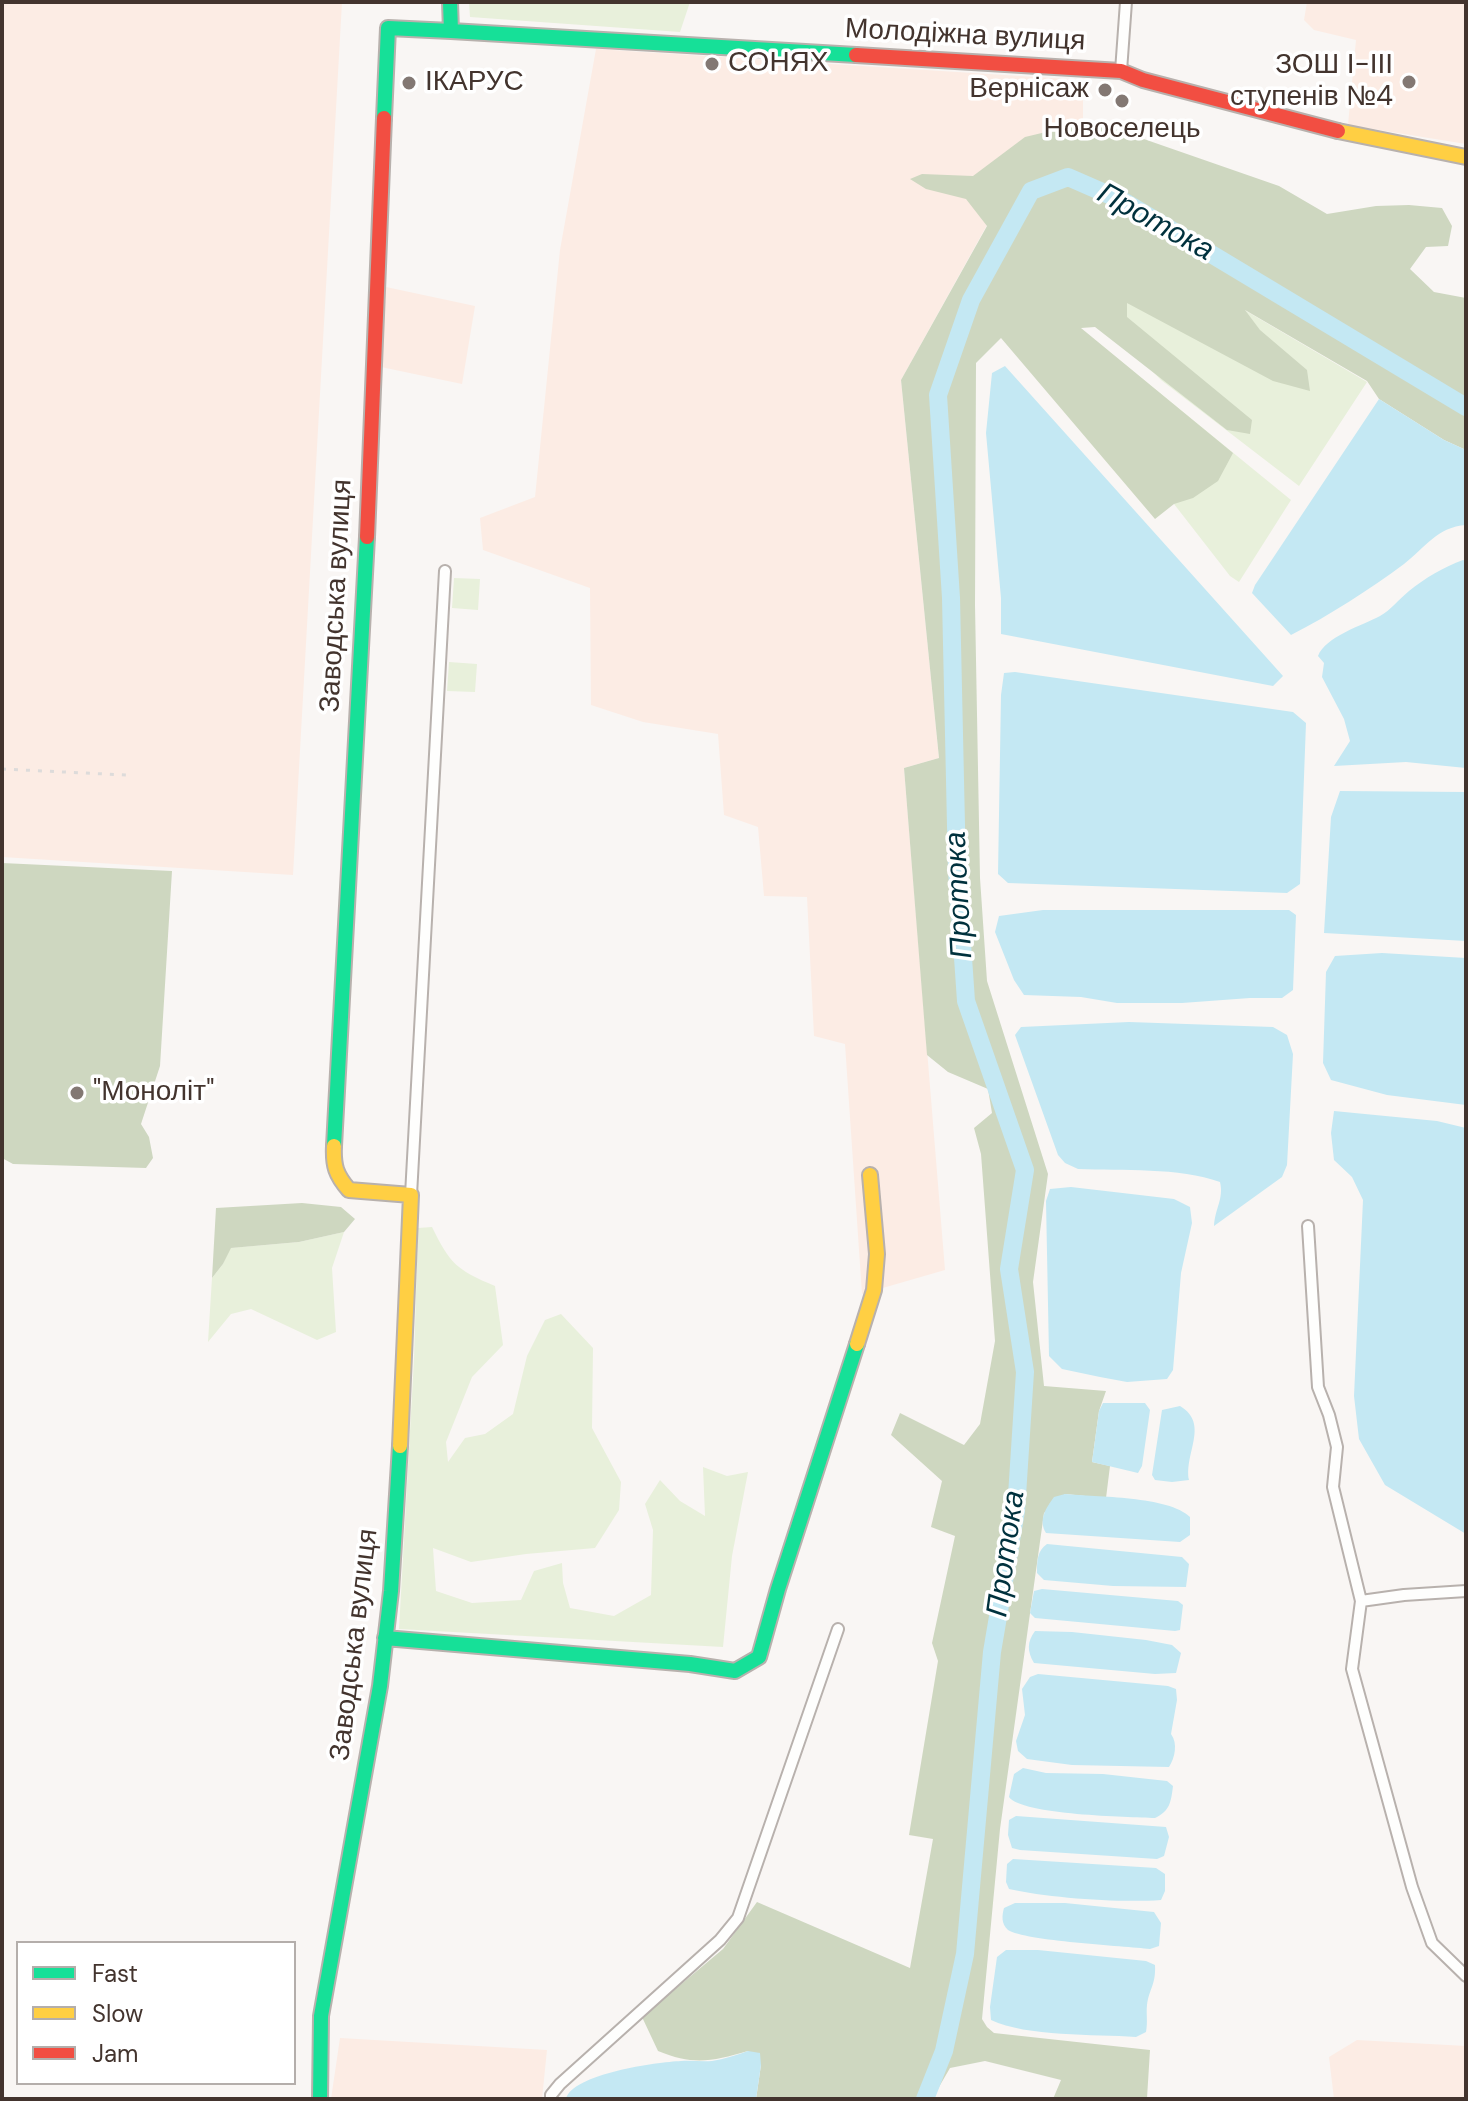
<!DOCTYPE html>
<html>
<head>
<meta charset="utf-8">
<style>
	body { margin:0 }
	#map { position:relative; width:1468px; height:2101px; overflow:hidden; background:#f9f6f4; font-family:"DM Sans",sans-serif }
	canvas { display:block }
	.frame { position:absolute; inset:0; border:4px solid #43342e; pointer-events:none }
	.legend { position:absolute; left:16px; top:1941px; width:280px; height:144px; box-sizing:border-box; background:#fff; border:2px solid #b4aeab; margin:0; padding:10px 14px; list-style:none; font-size:24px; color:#43342e }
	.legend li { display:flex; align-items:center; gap:16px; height:40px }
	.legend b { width:40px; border:2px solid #b4aeab }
</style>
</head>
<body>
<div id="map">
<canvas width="1468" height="2101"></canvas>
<div class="frame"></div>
<ul class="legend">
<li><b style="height:10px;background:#16e098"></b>Fast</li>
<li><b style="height:10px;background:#ffcf43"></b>Slow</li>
<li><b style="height:10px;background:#f24e42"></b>Jam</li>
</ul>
</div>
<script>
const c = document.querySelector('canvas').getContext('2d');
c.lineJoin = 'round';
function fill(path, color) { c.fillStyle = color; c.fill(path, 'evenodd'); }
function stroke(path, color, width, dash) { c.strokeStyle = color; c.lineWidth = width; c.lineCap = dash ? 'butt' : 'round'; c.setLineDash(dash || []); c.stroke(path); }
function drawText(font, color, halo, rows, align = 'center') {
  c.font = font + ' "DM Sans",sans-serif'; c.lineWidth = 7; c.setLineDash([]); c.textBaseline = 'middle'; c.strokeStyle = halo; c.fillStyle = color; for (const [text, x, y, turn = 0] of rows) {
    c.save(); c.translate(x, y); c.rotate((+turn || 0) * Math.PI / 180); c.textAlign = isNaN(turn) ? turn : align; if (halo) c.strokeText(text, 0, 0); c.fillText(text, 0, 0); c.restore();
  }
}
fill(new Path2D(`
	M 2,2 L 342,2 L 293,875 L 2,857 Z
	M 1307,2 L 1466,2 L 1466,144 L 1348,125 L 1356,40 L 1314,30 L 1304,20 Z
	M 596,49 L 1083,80 L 1083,118 L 977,183 L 997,207 L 901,380 L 939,758 L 904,768 L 945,1270 L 862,1294 L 845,1044 L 814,1036 L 807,897 L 764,896 L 758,827 L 724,815 L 718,734 L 643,722 L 591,705 L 590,588 L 483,550 L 480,518 L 535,497 L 560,250 Z
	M 386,287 L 475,306 L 462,384 L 381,367 Z
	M 340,2038 L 547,2050 L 542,2099 L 331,2099 Z
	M 1357,2040 L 1466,2046 L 1466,2099 L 1334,2099 L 1329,2057 Z`), '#fcece4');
fill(new Path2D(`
	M 469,2 L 690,2 L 680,32 L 470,17 Z
	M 1088,218 L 1367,382 L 1299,486 L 1161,380 L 1032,248 Z
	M 1019,278 L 1291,500 L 1239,582 L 1230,576 L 1174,504 Z
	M 454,578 L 480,579 L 478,610 L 452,608 Z
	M 449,662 L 477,664 L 475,692 L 447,691 Z
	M 432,1227 C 450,1264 457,1270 495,1286 L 503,1345 L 472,1377 L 446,1442 L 448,1462 L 465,1438 L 485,1434 L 513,1414 L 527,1356 L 545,1320 L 561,1314 L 593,1348 L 592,1428 L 621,1482 L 619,1510 L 595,1548 L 526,1554 L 471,1562 L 433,1548 L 436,1591 L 472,1603 L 521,1600 L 534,1571 L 562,1563 L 563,1583 L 570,1608 L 614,1616 L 651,1595 L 653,1530 L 645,1504 L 660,1480 L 680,1501 L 705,1516 L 703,1467 L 727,1476 L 748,1472 L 732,1556 L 723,1647 L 399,1629 L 414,1359 L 418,1228 Z
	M 344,1232 L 332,1268 L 336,1332 L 317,1340 L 251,1309 L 231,1314 L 208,1342 L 212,1278 L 223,1264 L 230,1248 L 299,1242 Z`), '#e8f0db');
fill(new Path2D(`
	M 1092,121 L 1279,186 L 1327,214 L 1376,206 L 1409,205 L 1442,208 L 1452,226 L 1448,246 L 1426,247 L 1410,269 L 1434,292 L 1466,298 L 1466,450 L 1444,440 L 1379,399 L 1367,381 L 1245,310 L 1260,330 L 1307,370 L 1310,391 L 1273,381 L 1127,303 L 1127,317 L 1252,420 L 1250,434 L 1227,430 L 1095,327 L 1081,328 L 1233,453 L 1218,481 L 1193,498 L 1174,504 L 1155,519 L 1001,338 L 976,363 L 975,605 L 980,878 L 987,981 L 1048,1174 L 1033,1282 L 1044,1386 L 1106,1391 L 1099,1411 L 1092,1462 L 1110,1466 L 1106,1498 L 1065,1494 L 1044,1513 L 1000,1829 L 982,2019 L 987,2027 L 994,2033 L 1150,2050 L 1147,2098 L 1053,2099 L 1061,2080 L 985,2061 L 950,2068 L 932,2099 L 756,2099 L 761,2065 L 748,2051 C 713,2061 694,2066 658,2051 L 642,2017 L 723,1949 L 757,1902 L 910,1968 L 933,1839 L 909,1835 L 938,1661 L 932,1643 L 955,1536 L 931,1527 L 942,1481 L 891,1435 L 900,1413 L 964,1445 L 980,1424 L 995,1341 L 981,1154 L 974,1128 L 992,1113 L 988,1089 L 948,1072 L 927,1055 L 904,768 L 939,758 L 901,380 L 987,226 L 966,199 L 926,189 L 910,179 L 922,174 L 973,176 L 1025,137 Z
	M 2,863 L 172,871 L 160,1066 L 141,1124 L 149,1137 L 153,1158 L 146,1168 L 13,1164 L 2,1158 Z
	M 302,1203 L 341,1207 L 355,1219 L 344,1232 L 299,1242 L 231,1248 L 223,1264 L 212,1278 L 216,1208 Z`), '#ced7c0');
fill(new Path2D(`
	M 1005,366 L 1283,676 L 1273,686 L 1001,634 L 1001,598 L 986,433 L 992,373 Z
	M 1379,399 L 1444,440 L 1466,450 L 1466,525 C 1437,527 1426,547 1404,564 C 1369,590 1330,615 1291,635 L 1252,593 L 1255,585 Z
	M 1463,560 L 1466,561 L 1466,768 L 1406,762 L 1334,766 L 1350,741 L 1344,719 L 1322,677 L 1324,663 L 1318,656 C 1325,637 1363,625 1380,616 C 1391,610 1399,599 1409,591 C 1425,578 1444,567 1463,560 Z
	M 1015,672 L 1293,712 L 1306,723 L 1300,884 L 1287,893 L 1008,883 L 998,874 L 1001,695 L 1004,673 Z
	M 1340,791 L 1466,792 L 1466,941 L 1324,933 L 1331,817 Z
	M 1043,910 L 1289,910 L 1296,915 L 1293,990 L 1282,998 L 1250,998 L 1182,1003 L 1117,1003 L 1081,997 L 1024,995 L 1014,980 L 995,932 L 999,916 Z
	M 1382,953 L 1466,958 L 1466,1105 L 1387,1095 L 1331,1080 L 1323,1063 L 1326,972 L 1335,956 Z
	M 1129,1022 L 1273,1027 L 1287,1035 L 1293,1054 L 1287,1165 L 1282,1177 L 1214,1226 C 1215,1208 1224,1199 1220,1182 C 1179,1167 1122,1171 1078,1169 L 1065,1163 L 1058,1155 L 1015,1035 L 1021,1027 Z
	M 1334,1111 L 1437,1121 L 1466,1128 L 1466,1534 L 1385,1485 L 1359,1439 L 1354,1396 L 1363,1200 L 1352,1177 L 1334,1160 L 1331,1133 Z
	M 1071,1187 L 1174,1199 L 1190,1207 L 1192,1223 L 1181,1273 L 1173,1370 L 1167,1379 L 1127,1382 L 1100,1377 L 1062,1369 L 1049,1356 L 1046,1201 L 1050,1189 Z
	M 1103,1403 L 1145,1403 L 1150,1410 L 1142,1466 L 1138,1473 L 1092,1462 L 1099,1411 Z
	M 1180,1406 C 1210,1424 1184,1453 1189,1480 L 1172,1482 L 1155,1480 L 1152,1475 L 1162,1410 Z
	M 1065,1494 C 1096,1497 1169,1496 1190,1517 L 1190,1535 L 1180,1542 L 1046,1533 C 1038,1520 1046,1508 1054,1497 Z
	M 1047,1544 L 1182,1557 L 1189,1564 L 1186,1587 L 1113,1586 L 1044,1580 L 1037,1573 C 1037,1561 1037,1551 1047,1544 Z
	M 1042,1589 L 1178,1601 L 1183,1605 L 1180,1630 L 1175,1631 L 1035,1618 L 1030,1613 L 1034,1591 Z
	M 1035,1631 L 1072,1632 L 1146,1640 L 1172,1645 L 1181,1653 L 1176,1673 L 1155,1674 L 1034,1663 C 1027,1651 1027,1642 1035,1631 Z
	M 1038,1674 L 1168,1686 L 1176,1689 L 1177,1700 L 1171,1734 C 1178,1743 1175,1758 1169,1767 L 1072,1765 L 1027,1759 L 1018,1751 L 1016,1741 L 1025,1715 L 1022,1689 L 1030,1677 Z
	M 1023,1768 L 1046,1773 L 1103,1774 L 1167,1781 L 1173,1786 C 1171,1802 1170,1811 1155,1818 C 1129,1817 1022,1815 1009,1797 L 1014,1774 Z
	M 1016,1816 L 1166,1827 L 1169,1837 L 1164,1856 L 1157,1859 L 1020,1850 L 1012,1848 L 1008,1835 L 1009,1820 Z
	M 1013,1859 L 1156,1868 L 1165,1874 L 1165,1891 L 1161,1900 C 1120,1903 1049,1898 1009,1889 L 1006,1882 L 1007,1864 Z
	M 1015,1903 L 1065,1903 L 1154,1912 L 1161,1923 L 1159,1946 L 1150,1949 C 1124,1946 1025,1941 1008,1930 C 1001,1924 1002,1915 1004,1908 Z
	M 1006,1950 L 1038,1950 L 1146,1961 L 1155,1965 C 1156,1985 1149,1989 1147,2005 C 1146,2014 1148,2022 1146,2032 L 1136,2037 C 1094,2034 1027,2037 991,2020 L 990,2007 L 997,1957 Z
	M 748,2051 L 760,2053 L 761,2065 L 756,2099 L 566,2099 C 572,2074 657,2062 681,2061 C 691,2060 702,2062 712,2061 C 724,2059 737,2055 748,2051 Z`), '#c4e8f3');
stroke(new Path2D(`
	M 925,2099 L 944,2051 L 965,1954 L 992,1652 L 1016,1511 L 1025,1372 L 1009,1269 L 1025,1170 L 966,1001 L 957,871 L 951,598 L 938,395 L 971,300 L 1031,191 L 1068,177 L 1123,201 L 1466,407`), '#c4e8f3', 18);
const street = new Path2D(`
	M 1121,71 L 1126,2
	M 411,1195 L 445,571
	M 1308,1226 L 1318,1387 L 1329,1415 L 1337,1447 L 1333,1487 L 1361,1601 L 1352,1669 L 1412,1887 L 1432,1943 L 1466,1976
	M 1361,1601 L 1404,1595 L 1466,1591
	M 551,2099 L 551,2095 L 560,2084 L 720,1940 L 738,1918 L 838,1629`);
const fast = new Path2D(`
	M 451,31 L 856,55
	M 384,118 L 388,28 L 451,31 L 450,2
	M 334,1146 L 367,537
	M 385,1638 L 690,1664 L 735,1671 L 759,1657 L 778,1589 L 857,1344
	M 320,2099 L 321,2016 L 380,1686 L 391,1591 L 400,1446`);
const slow = new Path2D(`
	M 1338,131 L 1466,157
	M 334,1146 C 333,1166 336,1175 349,1190 L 411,1195 L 400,1446
	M 857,1344 L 874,1290 L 877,1254 L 870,1175`);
const jam = new Path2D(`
	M 856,55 L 1121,71 L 1143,80 L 1338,131
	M 367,537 L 384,118`);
stroke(street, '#b8b1ad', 14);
stroke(fast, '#b8b1ad', 18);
stroke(slow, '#b8b1ad', 18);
stroke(jam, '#b8b1ad', 18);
stroke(street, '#fefefd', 10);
stroke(fast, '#16e098', 14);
stroke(slow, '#ffcf43', 14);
stroke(jam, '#f24e42', 14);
stroke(new Path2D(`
	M 2,769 L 126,775`), '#dddbda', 3, [4, 8]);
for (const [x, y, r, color] of [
	[712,64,8,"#837873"],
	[1409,82,8,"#837873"],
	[409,83,8,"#837873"],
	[1105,90,8,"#837873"],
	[1122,101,8,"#837873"],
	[77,1093,8,"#837873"]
]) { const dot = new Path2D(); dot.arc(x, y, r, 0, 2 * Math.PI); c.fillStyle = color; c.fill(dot); stroke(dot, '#fff', 3); }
drawText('28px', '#43342e', '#fff', [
	["Молодіжна вулиця",965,36,3],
	["Заводська вулиця",337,596,-87],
	["Заводська вулиця",355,1645,-83]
]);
drawText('28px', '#43342e', '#fff', [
	["СОНЯХ",728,64],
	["ЗОШ І-ІІІ",1393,66,"right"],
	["ступенів №4",1393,98,"right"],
	["ІКАРУС",425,83],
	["Вернісаж",1089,90,"right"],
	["Новоселець",1122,130,"center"],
	["\"Моноліт\"",93,1093]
], 'left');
drawText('italic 30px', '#00313d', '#fff', [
	["Протока",1155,223,29],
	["Протока",960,895,-93],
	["Протока",1007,1554,-82]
]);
</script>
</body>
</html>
